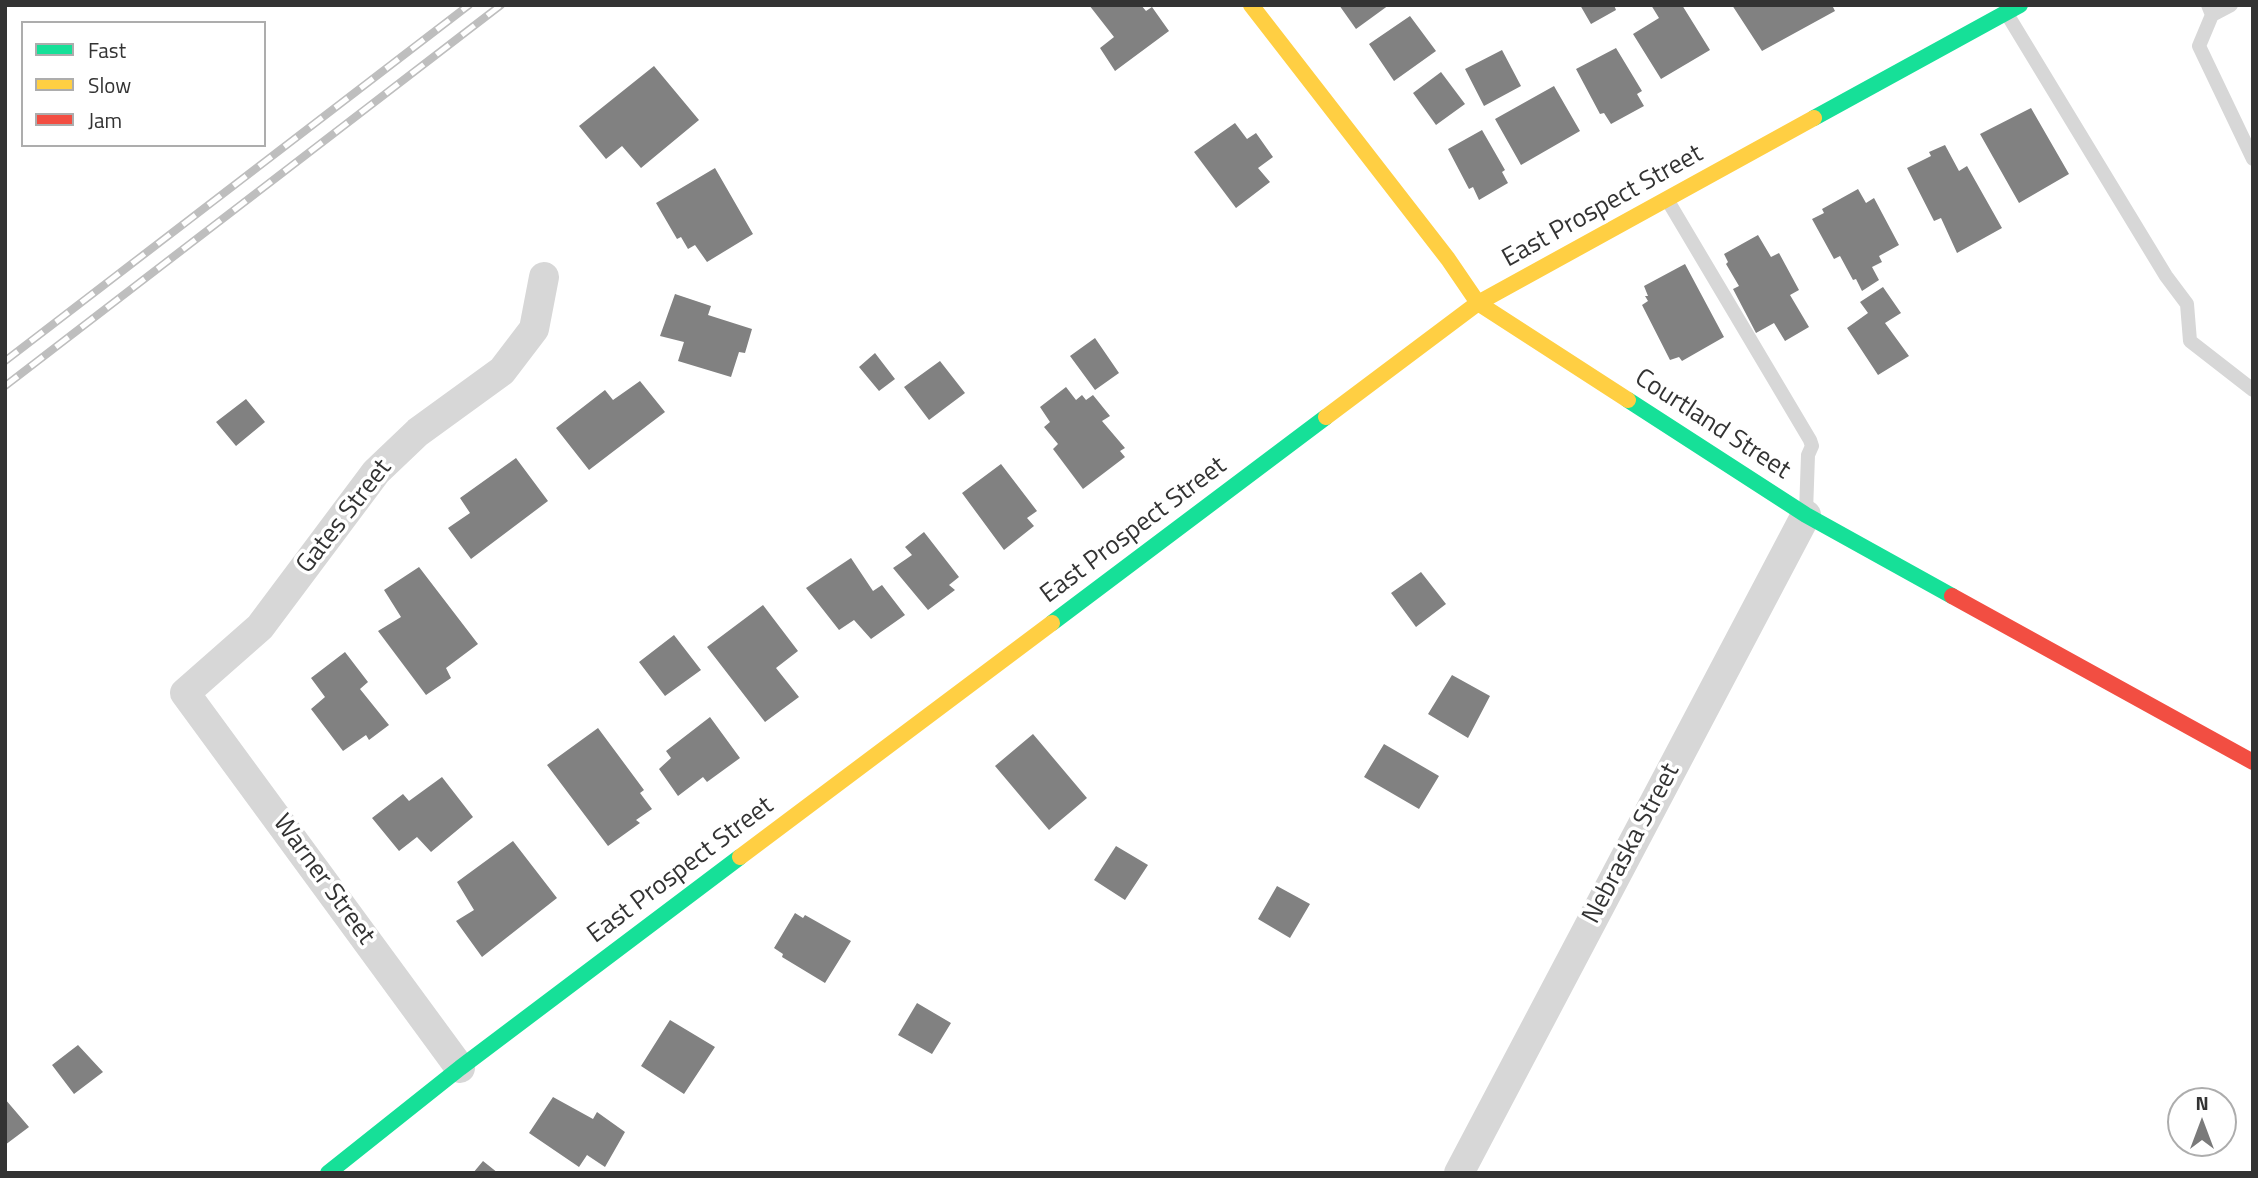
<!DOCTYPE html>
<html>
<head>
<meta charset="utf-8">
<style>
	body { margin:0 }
	#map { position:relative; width:2258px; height:1178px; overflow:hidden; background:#fff; font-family:"Titillium Web",sans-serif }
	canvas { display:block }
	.frame { position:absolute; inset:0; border:7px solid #333; pointer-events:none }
	.legend { position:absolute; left:21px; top:21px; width:245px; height:126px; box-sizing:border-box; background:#fff; border:2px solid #adadad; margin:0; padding:9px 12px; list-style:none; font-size:21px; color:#333 }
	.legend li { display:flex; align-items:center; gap:14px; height:35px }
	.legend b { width:35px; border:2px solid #adadad }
	.north { position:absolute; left:2167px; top:1087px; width:70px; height:70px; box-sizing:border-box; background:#fff; border:2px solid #adadad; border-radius:50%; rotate:0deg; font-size:19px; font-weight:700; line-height:28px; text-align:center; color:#333 }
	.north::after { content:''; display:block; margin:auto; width:24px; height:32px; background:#7a7a7a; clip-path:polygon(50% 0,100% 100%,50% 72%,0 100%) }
</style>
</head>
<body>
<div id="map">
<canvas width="2258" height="1178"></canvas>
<div class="frame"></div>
<ul class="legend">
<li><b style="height:9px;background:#16e098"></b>Fast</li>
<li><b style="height:9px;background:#ffcf43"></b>Slow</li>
<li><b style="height:9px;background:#f24e42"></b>Jam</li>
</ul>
<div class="north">N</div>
</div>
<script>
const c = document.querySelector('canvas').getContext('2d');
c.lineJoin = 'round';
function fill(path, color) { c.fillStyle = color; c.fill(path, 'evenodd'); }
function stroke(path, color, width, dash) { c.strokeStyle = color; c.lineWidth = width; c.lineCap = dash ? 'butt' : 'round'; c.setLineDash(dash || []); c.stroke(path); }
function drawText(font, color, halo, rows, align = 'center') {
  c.font = font + ' "Titillium Web",sans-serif'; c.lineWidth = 7; c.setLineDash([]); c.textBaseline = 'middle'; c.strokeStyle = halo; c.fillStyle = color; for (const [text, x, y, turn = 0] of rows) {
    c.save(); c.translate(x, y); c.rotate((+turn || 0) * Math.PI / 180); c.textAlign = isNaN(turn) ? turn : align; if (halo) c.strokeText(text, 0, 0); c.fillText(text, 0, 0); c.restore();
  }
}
fill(new Path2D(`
	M 1089,5 L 1141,5 L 1146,11 L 1152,7 L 1169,31 L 1115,71 L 1100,48 L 1114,37 Z
	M 1339,5 L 1389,5 L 1356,29 Z
	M 1580,5 L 1614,5 L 1616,10 L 1591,24 Z
	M 1651,5 L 1682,5 L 1710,50 L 1661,79 L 1633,34 L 1659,18 Z
	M 1732,5 L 1832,5 L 1835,11 L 1762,51 Z
	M 1410,16 L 1436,51 L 1394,81 L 1369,44 Z
	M 1616,48 L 1642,91 L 1637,94 L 1644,106 L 1611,124 L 1604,113 L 1600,114 L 1576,69 Z
	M 1502,50 L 1521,86 L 1484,106 L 1465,69 Z
	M 654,66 L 699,120 L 641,168 L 622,146 L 606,159 L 579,126 Z
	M 1441,72 L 1465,104 L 1436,125 L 1413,93 Z
	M 1554,86 L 1580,131 L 1521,165 L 1495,119 Z
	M 2031,108 L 2069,174 L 2019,203 L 1980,134 Z
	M 1235,123 L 1247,139 L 1256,133 L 1273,157 L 1258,168 L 1270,182 L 1236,208 L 1194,152 Z
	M 1482,130 L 1505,170 L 1502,172 L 1508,183 L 1479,200 L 1473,187 L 1469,189 L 1448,149 Z
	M 1945,145 L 1959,171 L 1967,166 L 2002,228 L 1957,253 L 1941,218 L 1934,221 L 1907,168 L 1931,156 L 1929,152 Z
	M 715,168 L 753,234 L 707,262 L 695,245 L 688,249 L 681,237 L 677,239 L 656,203 Z
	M 1858,189 L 1866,203 L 1874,198 L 1899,245 L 1879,256 L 1882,262 L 1872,267 L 1879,280 L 1862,291 L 1856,279 L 1853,280 L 1840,256 L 1834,259 L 1812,219 L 1824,213 L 1822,209 Z
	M 1758,235 L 1771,257 L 1779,253 L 1799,290 L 1790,295 L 1809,327 L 1785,341 L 1774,323 L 1756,333 L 1733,289 L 1739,286 L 1726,264 L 1728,262 L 1724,254 Z
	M 1685,264 L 1724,337 L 1682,361 L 1679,357 L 1670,360 L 1642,305 L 1648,301 L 1645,296 L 1648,296 L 1644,286 Z
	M 1883,287 L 1901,313 L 1885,323 L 1909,356 L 1878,375 L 1847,328 L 1868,313 L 1860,302 Z
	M 675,294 L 711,306 L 708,315 L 752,329 L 745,353 L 739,352 L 731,377 L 678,361 L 684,342 L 660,336 Z
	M 1095,338 L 1119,373 L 1095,390 L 1070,356 Z
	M 875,353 L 895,379 L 879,391 L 859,367 Z
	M 940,361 L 965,393 L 929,420 L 904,387 Z
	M 640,381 L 665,412 L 589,470 L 556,428 L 605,390 L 613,400 Z
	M 1066,387 L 1076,400 L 1082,395 L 1086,400 L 1093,395 L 1110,416 L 1102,421 L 1125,448 L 1120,451 L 1125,457 L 1083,489 L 1053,449 L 1058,444 L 1044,427 L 1050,422 L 1040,407 Z
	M 246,399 L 265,422 L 236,446 L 216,422 Z
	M 516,458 L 548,501 L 471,559 L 448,528 L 470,513 L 460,498 Z
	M 1001,464 L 1037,511 L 1027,518 L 1034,526 L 1004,550 L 962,493 Z
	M 924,532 L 959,577 L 949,585 L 955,590 L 928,610 L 893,568 L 912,555 L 905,547 Z
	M 851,558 L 873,591 L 882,585 L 905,615 L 871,639 L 854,620 L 839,630 L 806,588 Z
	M 419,567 L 478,644 L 446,668 L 451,678 L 426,695 L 378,631 L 401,617 L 384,590 Z
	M 1421,572 L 1446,604 L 1416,627 L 1391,593 Z
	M 763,605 L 798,651 L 776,668 L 799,697 L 765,722 L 707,647 Z
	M 674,635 L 701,670 L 665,696 L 639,662 Z
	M 345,652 L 368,682 L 360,689 L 389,725 L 369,740 L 366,735 L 343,751 L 311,709 L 325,697 L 311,678 Z
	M 1452,675 L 1490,696 L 1468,738 L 1428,714 Z
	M 710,717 L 740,758 L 707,782 L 703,777 L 678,796 L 659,769 L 671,758 L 666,751 Z
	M 598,728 L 644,790 L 640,793 L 652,809 L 636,820 L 640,823 L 608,846 L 547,765 Z
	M 1033,734 L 1087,798 L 1049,830 L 995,766 Z
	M 1384,744 L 1439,776 L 1419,809 L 1364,777 Z
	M 442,777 L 473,817 L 431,852 L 417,837 L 399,851 L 372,818 L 403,794 L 409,801 Z
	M 513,841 L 557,898 L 482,957 L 456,921 L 474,910 L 457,882 Z
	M 1116,846 L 1148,865 L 1125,900 L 1094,880 Z
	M 1277,886 L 1310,904 L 1290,938 L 1258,919 Z
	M 795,913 L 803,918 L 805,915 L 851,941 L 825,983 L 782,957 L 783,954 L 774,948 Z
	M 917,1003 L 951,1023 L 932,1054 L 898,1035 Z
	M 670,1020 L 715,1047 L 684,1094 L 641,1066 Z
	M 78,1045 L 103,1072 L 74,1094 L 52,1065 Z
	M 553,1097 L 593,1119 L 597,1112 L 625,1132 L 605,1167 L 587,1155 L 579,1167 L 529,1133 Z
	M 5,1099 L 29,1127 L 5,1145 Z
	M 483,1161 L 498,1173 L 473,1173 Z`), '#818181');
stroke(new Path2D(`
	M 2208,5 L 2212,15 L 2199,46 L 2253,159
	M 2007,14 L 2166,276 L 2187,304 L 2190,341 L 2253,390
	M 2212,15 L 2231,5
	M 1668,201 L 1810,440 L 1812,446 L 1808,455 L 1806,512`), '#d7d7d7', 14);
stroke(new Path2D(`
	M 460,1068 L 185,693 L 260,627 L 376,472 L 418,432 L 502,371 L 534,329 L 544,277
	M 1459,1173 L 1806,515`), '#d7d7d7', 30);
stroke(new Path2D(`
	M 1814,118 L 2020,5
	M 1628,400 L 1806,515 L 1952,596
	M 1052,623 L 1326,417
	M 328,1173 L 460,1068 L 740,857`), '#16e098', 16);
stroke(new Path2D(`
	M 1251,5 L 1448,259 L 1478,303 L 1628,400
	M 1326,417 L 1478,303 L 1814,118
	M 740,857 L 1052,623`), '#ffcf43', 16);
stroke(new Path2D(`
	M 1952,596 L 2253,762`), '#f24e42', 16);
const rail = new Path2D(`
	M 5,361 L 469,5
	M 5,386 L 501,5`);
stroke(rail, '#bebebe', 8);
stroke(rail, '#fff', 5, [16]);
drawText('26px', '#333', '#fff', [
	["East Prospect Street",1603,207,-29],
	["Courtland Street",1712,425,33],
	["Gates Street",345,517,-52],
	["East Prospect Street",1134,531,-37],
	["Nebraska Street",1632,844,-62],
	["East Prospect Street",681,871,-37],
	["Warner Street",323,880,54]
]);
</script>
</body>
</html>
